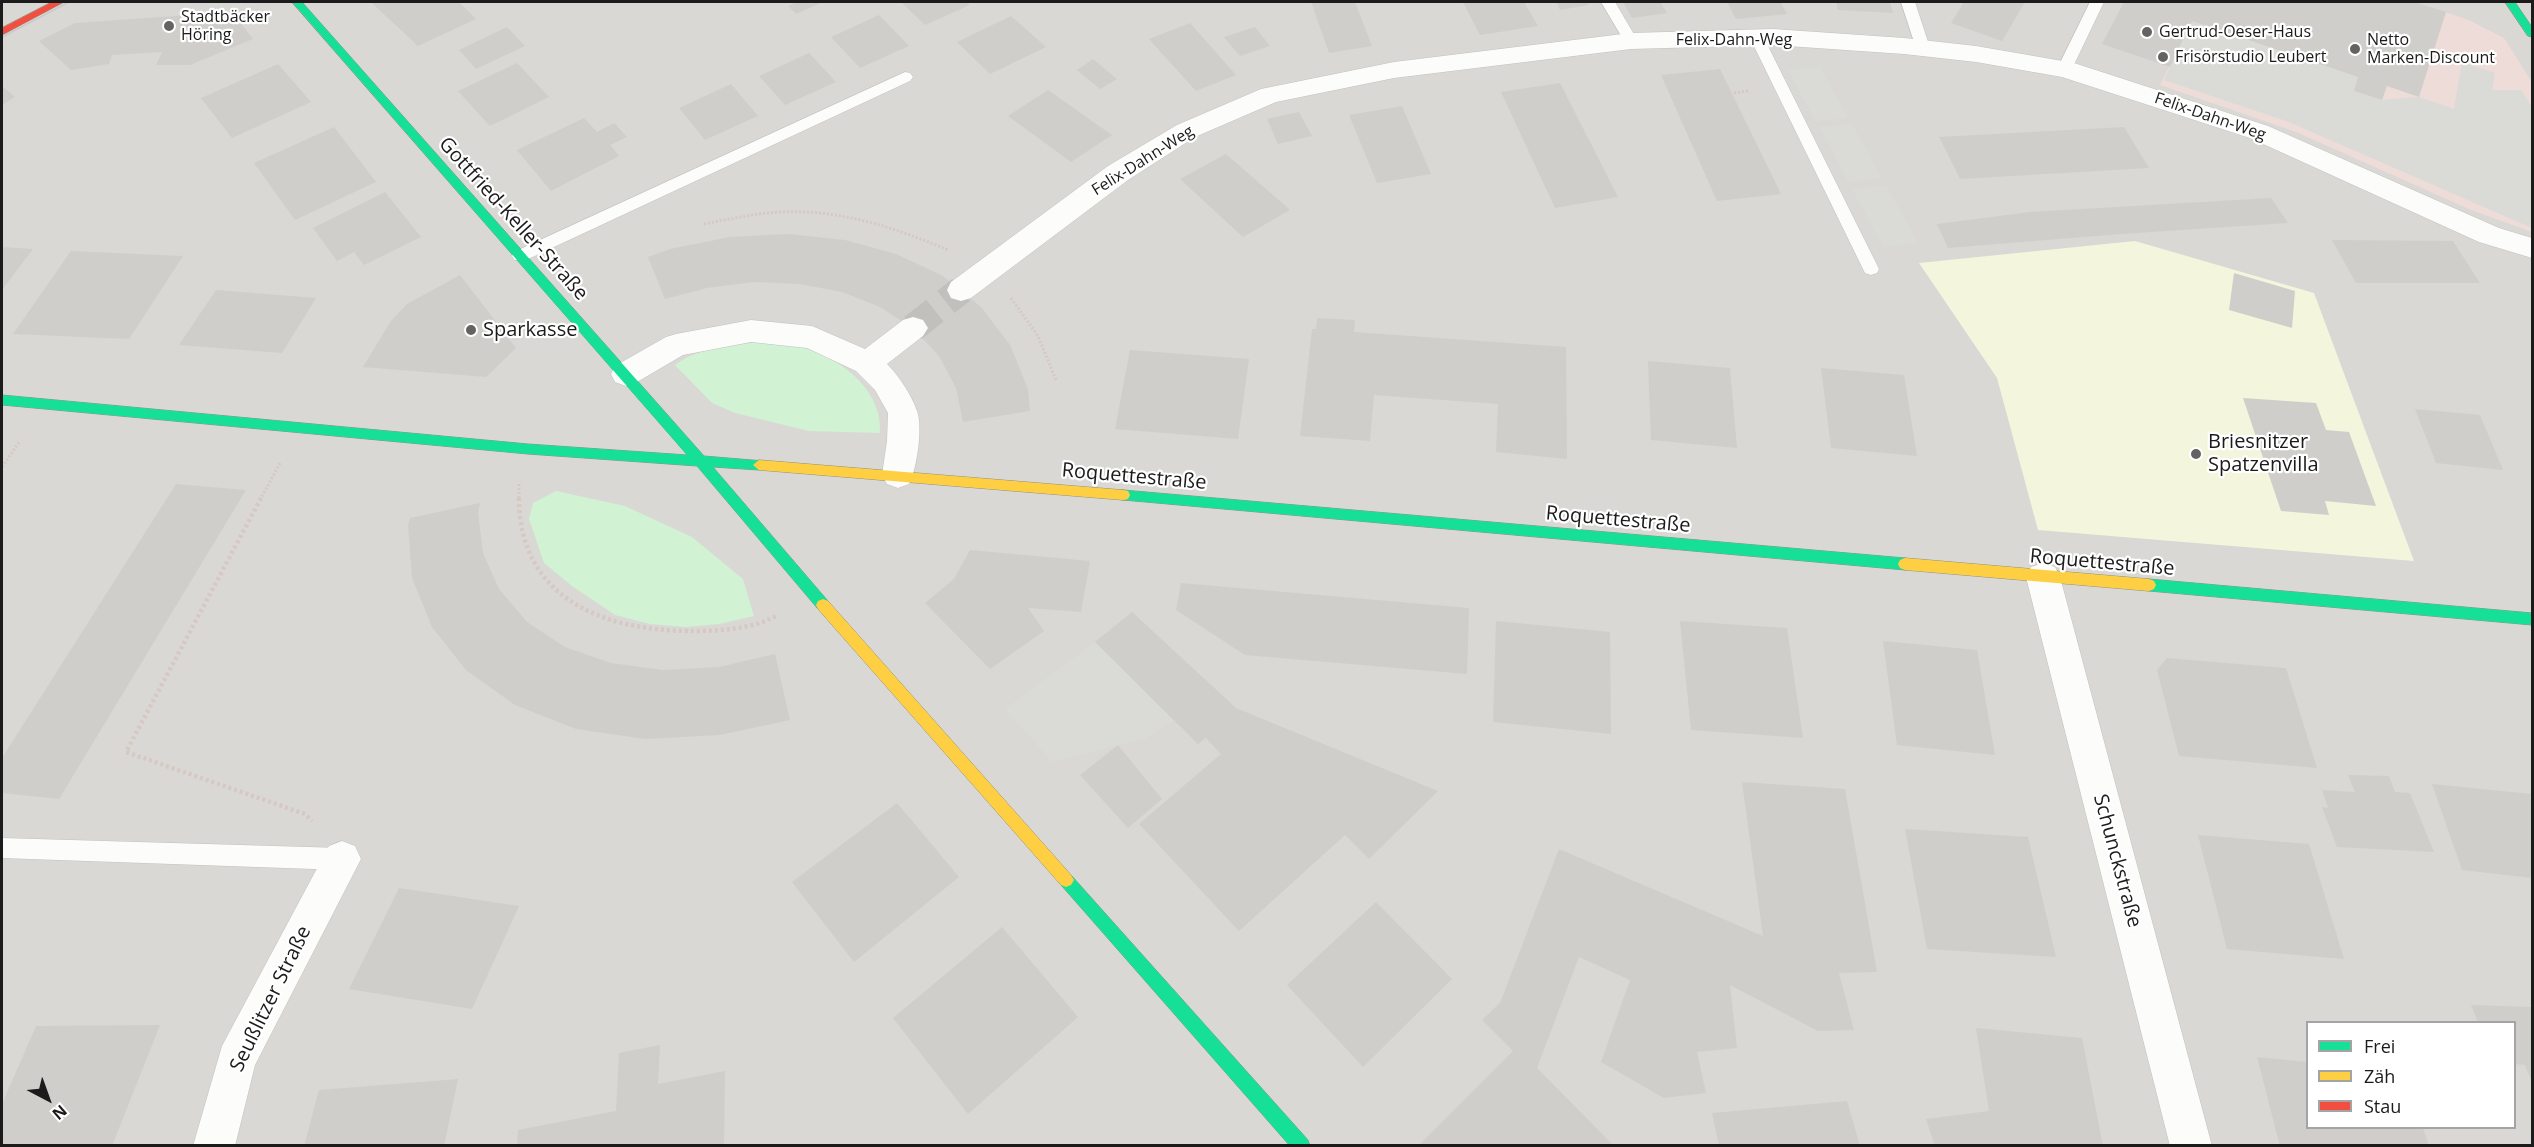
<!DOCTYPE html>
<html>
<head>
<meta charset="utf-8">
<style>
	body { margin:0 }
	#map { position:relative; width:2534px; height:1147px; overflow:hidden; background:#eae9e4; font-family:"Open Sans",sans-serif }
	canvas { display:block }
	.frame { position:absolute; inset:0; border:3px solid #1b1b1b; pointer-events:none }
	.legend { position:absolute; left:2306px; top:1021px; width:210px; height:108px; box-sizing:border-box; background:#fff; border:2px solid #a4a4a4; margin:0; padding:8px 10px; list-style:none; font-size:18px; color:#1b1b1b }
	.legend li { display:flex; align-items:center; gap:12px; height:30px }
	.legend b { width:30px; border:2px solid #a4a4a4 }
	.north { position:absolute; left:18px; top:1069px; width:60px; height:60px; -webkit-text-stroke:4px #fff; paint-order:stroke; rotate:139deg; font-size:16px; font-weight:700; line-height:24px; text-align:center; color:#1b1b1b }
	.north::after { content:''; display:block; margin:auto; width:21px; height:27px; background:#1b1b1b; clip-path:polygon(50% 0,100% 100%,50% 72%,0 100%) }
</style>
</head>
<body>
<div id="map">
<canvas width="2534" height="1147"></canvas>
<div class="frame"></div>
<ul class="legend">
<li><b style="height:8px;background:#16e098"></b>Frei</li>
<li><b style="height:8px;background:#ffcf43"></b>Zäh</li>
<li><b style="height:8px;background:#f24e42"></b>Stau</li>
</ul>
<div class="north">N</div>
</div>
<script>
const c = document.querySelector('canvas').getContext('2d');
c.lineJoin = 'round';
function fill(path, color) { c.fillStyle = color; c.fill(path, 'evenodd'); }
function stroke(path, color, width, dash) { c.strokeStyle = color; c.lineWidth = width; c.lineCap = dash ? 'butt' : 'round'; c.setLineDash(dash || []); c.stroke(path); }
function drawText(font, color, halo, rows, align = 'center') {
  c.font = font + ' "Open Sans",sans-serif'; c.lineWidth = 4.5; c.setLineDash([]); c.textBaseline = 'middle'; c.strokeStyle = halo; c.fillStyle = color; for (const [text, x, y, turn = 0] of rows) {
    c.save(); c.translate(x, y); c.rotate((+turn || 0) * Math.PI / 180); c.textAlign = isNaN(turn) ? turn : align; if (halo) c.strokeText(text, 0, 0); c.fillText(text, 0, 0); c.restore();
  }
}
fill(new Path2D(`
	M 2,2 L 2532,2 L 2532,1145 L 2,1146 ZM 2308,1022 L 2514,1022 L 2514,1128 L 2308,1128 Z`), '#d9d8d5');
fill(new Path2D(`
	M 2200,2 L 2415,2 L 2469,20 L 2504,38 L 2532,82 L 2532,232 L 2471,210 L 2296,132 L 2160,85 Z`), '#eddcd8');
fill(new Path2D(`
	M 2135,241 L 2314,293 L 2414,561 L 2038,530 L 1997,378 L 1919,263 Z`), '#f4f5dd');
fill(new Path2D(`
	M 758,342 C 772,344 787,343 801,347 C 839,357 883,389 880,433 L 809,431 L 735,413 L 712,403 L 675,365 C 699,347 730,346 758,342 Z
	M 556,491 L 625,506 L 692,537 L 743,579 L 754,616 L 719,624 L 686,627 L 650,624 L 615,615 L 572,586 L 544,563 L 529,519 L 533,503 Z`), '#d1f2d3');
fill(new Path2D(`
	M 2192,21 L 2358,77 L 2354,91 L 2382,100 L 2419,97 L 2454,109 L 2462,62 L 2495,73 L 2492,90 L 2521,90 L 2532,107 L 2532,228 L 2289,122 L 2164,80 Z
	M 1820,67 L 1848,117 L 1848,118 L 1815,121 L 1788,70 Z
	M 1852,124 L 1882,178 L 1848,182 L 1820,127 Z
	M 1886,185 L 1918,243 L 1883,247 L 1852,189 Z
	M 1095,642 L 1174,720 L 1148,738 L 1052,762 L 1005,709 Z`), '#dadad7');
fill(new Path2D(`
	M 371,2 L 459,2 L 476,19 L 418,46 Z
	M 797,2 L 823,2 L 796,14 L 788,6 Z
	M 901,2 L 967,2 L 970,5 L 925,25 Z
	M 1311,2 L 1355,2 L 1372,46 L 1329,53 Z
	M 1463,2 L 1524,2 L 1538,26 L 1480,35 Z
	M 1556,2 L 1587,2 L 1589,5 L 1560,10 Z
	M 1623,2 L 1660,2 L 1667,13 L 1632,18 Z
	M 1727,2 L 1781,2 L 1787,14 L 1736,19 Z
	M 1836,2 L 1890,2 L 1893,13 L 1838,10 Z
	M 1964,2 L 2025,2 L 2002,41 L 1951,23 Z
	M 2124,2 L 2415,2 L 2446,12 L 2419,97 L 2387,86 L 2382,100 L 2354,91 L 2358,77 L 2192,21 L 2170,67 L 2102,44 Z
	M 232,12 L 253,39 L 190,65 L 156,65 L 162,52 L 112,55 L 109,64 L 71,70 L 39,41 L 75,23 Z
	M 879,15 L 909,46 L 860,68 L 831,37 Z
	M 1011,16 L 1046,47 L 990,74 L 957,42 Z
	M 1190,23 L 1236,75 L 1196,91 L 1149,39 Z
	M 507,27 L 525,46 L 476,69 L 459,50 Z
	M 1255,27 L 1270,46 L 1240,56 L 1224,37 Z
	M 809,53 L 836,82 L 785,105 L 759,76 Z
	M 1093,59 L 1117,79 L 1100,89 L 1077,70 Z
	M 517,63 L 549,97 L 490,126 L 458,91 Z
	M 278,64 L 311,102 L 232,138 L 201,98 Z
	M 1720,69 L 1781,194 L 1717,201 L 1661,75 Z
	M 1560,83 L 1618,197 L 1555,208 L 1501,92 Z
	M 731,84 L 758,116 L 705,140 L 679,108 Z
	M 2,86 L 15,97 L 2,105 Z
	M 1048,90 L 1112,135 L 1071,162 L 1008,116 Z
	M 1402,106 L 1431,174 L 1377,183 L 1349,115 Z
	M 1299,112 L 1312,136 L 1278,144 L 1267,119 Z
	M 584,118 L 597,132 L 614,123 L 627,137 L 610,145 L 619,156 L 551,191 L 517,150 Z
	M 334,127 L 376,182 L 295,220 L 254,163 Z
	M 2124,127 L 2149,168 L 1960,179 L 1939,137 Z
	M 1226,154 L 1290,210 L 1243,237 L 1180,179 Z
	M 385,192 L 421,237 L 364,265 L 354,252 L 337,261 L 313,228 Z
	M 2271,198 L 2288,223 L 2121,234 L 1948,248 L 1937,224 L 2030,212 Z
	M 788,234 L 845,240 L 896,254 L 943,276 L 981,307 L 1010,345 L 1028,389 L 1030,411 L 963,422 L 956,388 L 939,356 L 913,328 L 880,307 L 842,292 L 800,284 L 754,282 L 707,288 L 665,299 L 648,257 L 670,249 L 730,237 Z
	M 2332,240 L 2453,241 L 2480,283 L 2356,283 Z
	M 2,247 L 33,249 L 2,290 Z
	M 71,251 L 183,256 L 129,339 L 13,334 Z
	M 2234,273 L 2295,291 L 2292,328 L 2229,310 Z
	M 460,275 L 516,348 L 486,377 L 363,367 L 391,321 L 407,304 Z
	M 216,290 L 316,298 L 282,353 L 179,345 Z
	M 1317,318 L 1355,320 L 1354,332 L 1566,347 L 1567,459 L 1496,452 L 1498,404 L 1374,395 L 1370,441 L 1300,436 L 1312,329 L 1316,329 Z
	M 1130,350 L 1249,359 L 1238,439 L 1115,429 Z
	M 1648,361 L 1730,368 L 1737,448 L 1651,440 Z
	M 1821,368 L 1904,375 L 1917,456 L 1831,448 Z
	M 2243,398 L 2316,403 L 2326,430 L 2349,432 L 2376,506 L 2325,501 L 2329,515 L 2281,511 Z
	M 2415,409 L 2480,415 L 2503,470 L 2436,463 Z
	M 176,484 L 246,490 L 59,799 L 2,793 L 2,758 Z
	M 480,503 L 478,513 L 483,553 L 499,589 L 527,622 L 565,647 L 611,663 L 663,670 L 719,667 L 775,654 L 790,720 L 720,735 L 645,739 L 576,729 L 515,705 L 466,670 L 432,627 L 412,578 L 408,525 L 410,518 Z
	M 970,550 L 1090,561 L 1081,612 L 1028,608 L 1044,631 L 990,669 L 925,603 L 954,579 Z
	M 1181,583 L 1469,608 L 1467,674 L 1245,655 L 1176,610 Z
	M 1132,612 L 1236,708 L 1438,791 L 1369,859 L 1345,835 L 1239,931 L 1139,824 L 1221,754 L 1206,738 L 1198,744 L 1095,642 Z
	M 1496,621 L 1610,632 L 1611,734 L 1493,722 Z
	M 1680,621 L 1787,628 L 1803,738 L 1691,730 Z
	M 1883,641 L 1977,650 L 1995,755 L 1897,745 Z
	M 2167,658 L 2286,668 L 2317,768 L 2179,756 L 2157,670 Z
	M 1118,745 L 1162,799 L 1128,828 L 1080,775 Z
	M 2348,775 L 2389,776 L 2395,792 L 2410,793 L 2434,852 L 2337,847 L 2322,807 L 2328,808 L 2322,790 L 2355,792 Z
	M 1742,782 L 1845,789 L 1877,972 L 1839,973 L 1854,1030 L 1818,1031 L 1730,985 L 1737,1048 L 1697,1052 L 1706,1093 L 1664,1098 L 1601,1062 L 1630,980 L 1579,957 L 1537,1068 L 1614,1146 L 1424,1146 L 1421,1143 L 1513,1051 L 1482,1020 L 1500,1003 L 1559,849 L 1763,936 Z
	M 2432,784 L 2532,794 L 2532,878 L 2462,870 Z
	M 897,803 L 959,877 L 854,962 L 792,882 Z
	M 1905,829 L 2028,837 L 2056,957 L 1927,949 Z
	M 2198,835 L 2309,844 L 2344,959 L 2227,949 Z
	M 399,888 L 519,906 L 472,1009 L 349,989 Z
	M 1376,902 L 1452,979 L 1363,1067 L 1287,985 Z
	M 1002,927 L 1078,1017 L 968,1114 L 893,1018 Z
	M 2471,1005 L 2532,1007 L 2532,1082 L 2525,1065 L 2514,1064 L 2514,1022 L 2478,1022 Z
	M 160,1025 L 112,1146 L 2,1146 L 2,1104 L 36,1026 Z
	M 1976,1028 L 2082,1038 L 2103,1146 L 1935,1146 L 1926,1119 L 1989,1111 Z
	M 660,1045 L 658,1084 L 725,1071 L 724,1146 L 517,1146 L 518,1130 L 616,1111 L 619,1053 Z
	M 2257,1057 L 2308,1062 L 2308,1128 L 2423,1128 L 2429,1146 L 2280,1146 Z
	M 458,1079 L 444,1146 L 304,1146 L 319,1090 Z
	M 1847,1101 L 1860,1146 L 1719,1146 L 1712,1113 Z`), '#d0cecb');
stroke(new Path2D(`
	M 913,328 L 961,290`), '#c1c0bc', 28, [28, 14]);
const lane = new Path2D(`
	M 1601,2 L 1615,2 L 1638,41 L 1636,44 L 1626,44 Z
	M 1901,2 L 1915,2 L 1930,48 L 1928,51 L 1923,53 L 1916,48 Z
	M 2090,2 L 2104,2 L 2070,73 L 2060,73 L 2057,69 Z
	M 1757,33 L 1764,38 L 1879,269 L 1877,273 L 1871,275 L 1865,273 L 1863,269 L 1750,38 Z
	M 905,72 L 910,73 L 913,77 L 910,81 L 526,260 L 514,260 L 512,256 L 514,252 Z
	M 2,838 L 342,848 L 350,852 L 353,859 L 350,866 L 342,870 L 2,858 Z`);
const street = new Path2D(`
	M 1773,29 L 1904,38 L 1976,46 L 2074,63 L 2268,126 L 2499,228 L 2532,238 L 2532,258 L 2479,242 L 2250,138 L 2062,77 L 1976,62 L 1904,54 L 1773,45 L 1631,49 L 1394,78 L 1276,102 L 1195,137 L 1128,180 L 971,298 L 961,301 L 951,298 L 947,290 L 951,282 L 1108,166 L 1177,125 L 1261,89 L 1394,62 L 1631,33 Z
	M 913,317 L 923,320 L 928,328 L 923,336 L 887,364 C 899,376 911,394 917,411 C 923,427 917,469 909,484 L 898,488 L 887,484 L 882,475 L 887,441 L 888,413 L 875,390 L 856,371 L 807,348 L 751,342 L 683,355 L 637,382 L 626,386 L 615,382 L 611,374 L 615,366 L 666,337 L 676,334 L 751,320 L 812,326 L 865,349 L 903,320 Z
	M 2043,563 L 2055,567 L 2060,577 L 2212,1146 L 2170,1146 L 2026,577 L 2031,567 Z
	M 342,841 L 355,846 L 361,859 L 255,1065 L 235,1146 L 193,1146 L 222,1046 L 329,846 Z`);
const fast = new Path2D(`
	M 292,2 L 302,2 L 704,456 L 764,461 L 765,465 L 759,470 L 713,467 L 828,601 L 830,605 L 828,609 L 823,611 L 818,609 L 697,466 L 528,454 L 2,405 L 2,395 L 528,444 L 687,455 Z
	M 2505,2 L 2515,2 L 2532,27 L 2532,37 L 2528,36 Z
	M 1123,490 L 1905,558 L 1910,560 L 1912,564 L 1910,568 L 1905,570 L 1123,500 L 1118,499 L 1116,495 L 1118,491 Z
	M 2149,579 L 2532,613 L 2532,625 L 2149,591 L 2144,589 L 2142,585 L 2144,581 Z
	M 1066,873 L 1071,875 L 1308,1140 L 1310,1146 L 1290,1146 L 1061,885 L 1058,880 L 1061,875 Z`);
const slow = new Path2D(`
	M 759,460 L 1123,490 L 1128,491 L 1130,495 L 1128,499 L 1123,500 L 759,470 L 753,465 Z
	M 1905,558 L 2149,579 L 2154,581 L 2156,585 L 2154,589 L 2149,591 L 1905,570 L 1900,568 L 1898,564 L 1900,560 Z
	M 823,599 L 828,601 L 1071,875 L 1074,880 L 1071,885 L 1066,887 L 1061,885 L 818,609 L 816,605 L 818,601 Z`);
const jam = new Path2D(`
	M 52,2 L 64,2 L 2,35 L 2,28 Z`);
stroke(lane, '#c2c2c0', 1);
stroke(street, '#c2c2c0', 1);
stroke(fast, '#90937d', 1);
stroke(slow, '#90937d', 1);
stroke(jam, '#90937d', 1);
stroke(new Path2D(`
	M 1734,93 L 1748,91
	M 704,224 C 730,219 756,213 782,212 C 839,209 896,228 948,250
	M 1011,298 L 1038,336 L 1056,380
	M 2,467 L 20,441
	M 519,484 L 519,500
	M 260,500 L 280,463`), '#d6c8c3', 3, [2, 2]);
stroke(new Path2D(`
	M 261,498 L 126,752 L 305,814 L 312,821
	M 519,498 C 519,597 601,630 688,631 C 719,631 750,630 778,615`), '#d6c8c3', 4.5, [3, 3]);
fill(lane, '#fcfcfb');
fill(street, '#fcfcfb');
fill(fast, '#16e098');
fill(slow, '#ffcf43');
fill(jam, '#f24e42');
stroke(new Path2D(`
	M 2,37 L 69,2`), '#c9c9c8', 1.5);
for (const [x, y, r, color] of [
	[169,26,6,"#636361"],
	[2147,32,6,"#636361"],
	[2355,49,6,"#636361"],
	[2163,57,6,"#636361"],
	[471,330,6,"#636361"],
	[2196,454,6,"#636361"]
]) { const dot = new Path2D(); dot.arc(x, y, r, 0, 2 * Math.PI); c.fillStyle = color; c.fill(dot); stroke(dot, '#fff', 2); }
drawText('16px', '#1b1b1b', '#fff', [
	["Stadtbäcker",181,17],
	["Höring",181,35],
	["Gertrud-Oeser-Haus",2159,32],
	["Netto",2367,40],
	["Marken-Discount",2367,58],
	["Frisörstudio Leubert",2175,57]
], 'left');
drawText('16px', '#1b1b1b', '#fff', [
	["Felix-Dahn-Weg",1734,40],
	["Felix-Dahn-Weg",2210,117,19],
	["Felix-Dahn-Weg",1143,161,-32]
]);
drawText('20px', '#1b1b1b', '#fff', [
	["Gottfried-Keller-Straße",513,219,48],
	["Roquettestraße",1134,477,5],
	["Roquettestraße",1618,520,5],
	["Roquettestraße",2102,563,5],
	["Schunckstraße",2117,861,75],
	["Seußlitzer Straße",271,999,-64]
]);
drawText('20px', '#1b1b1b', '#fff', [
	["Sparkasse",483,330],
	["Briesnitzer",2208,442],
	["Spatzenvilla",2208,465]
], 'left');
</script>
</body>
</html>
